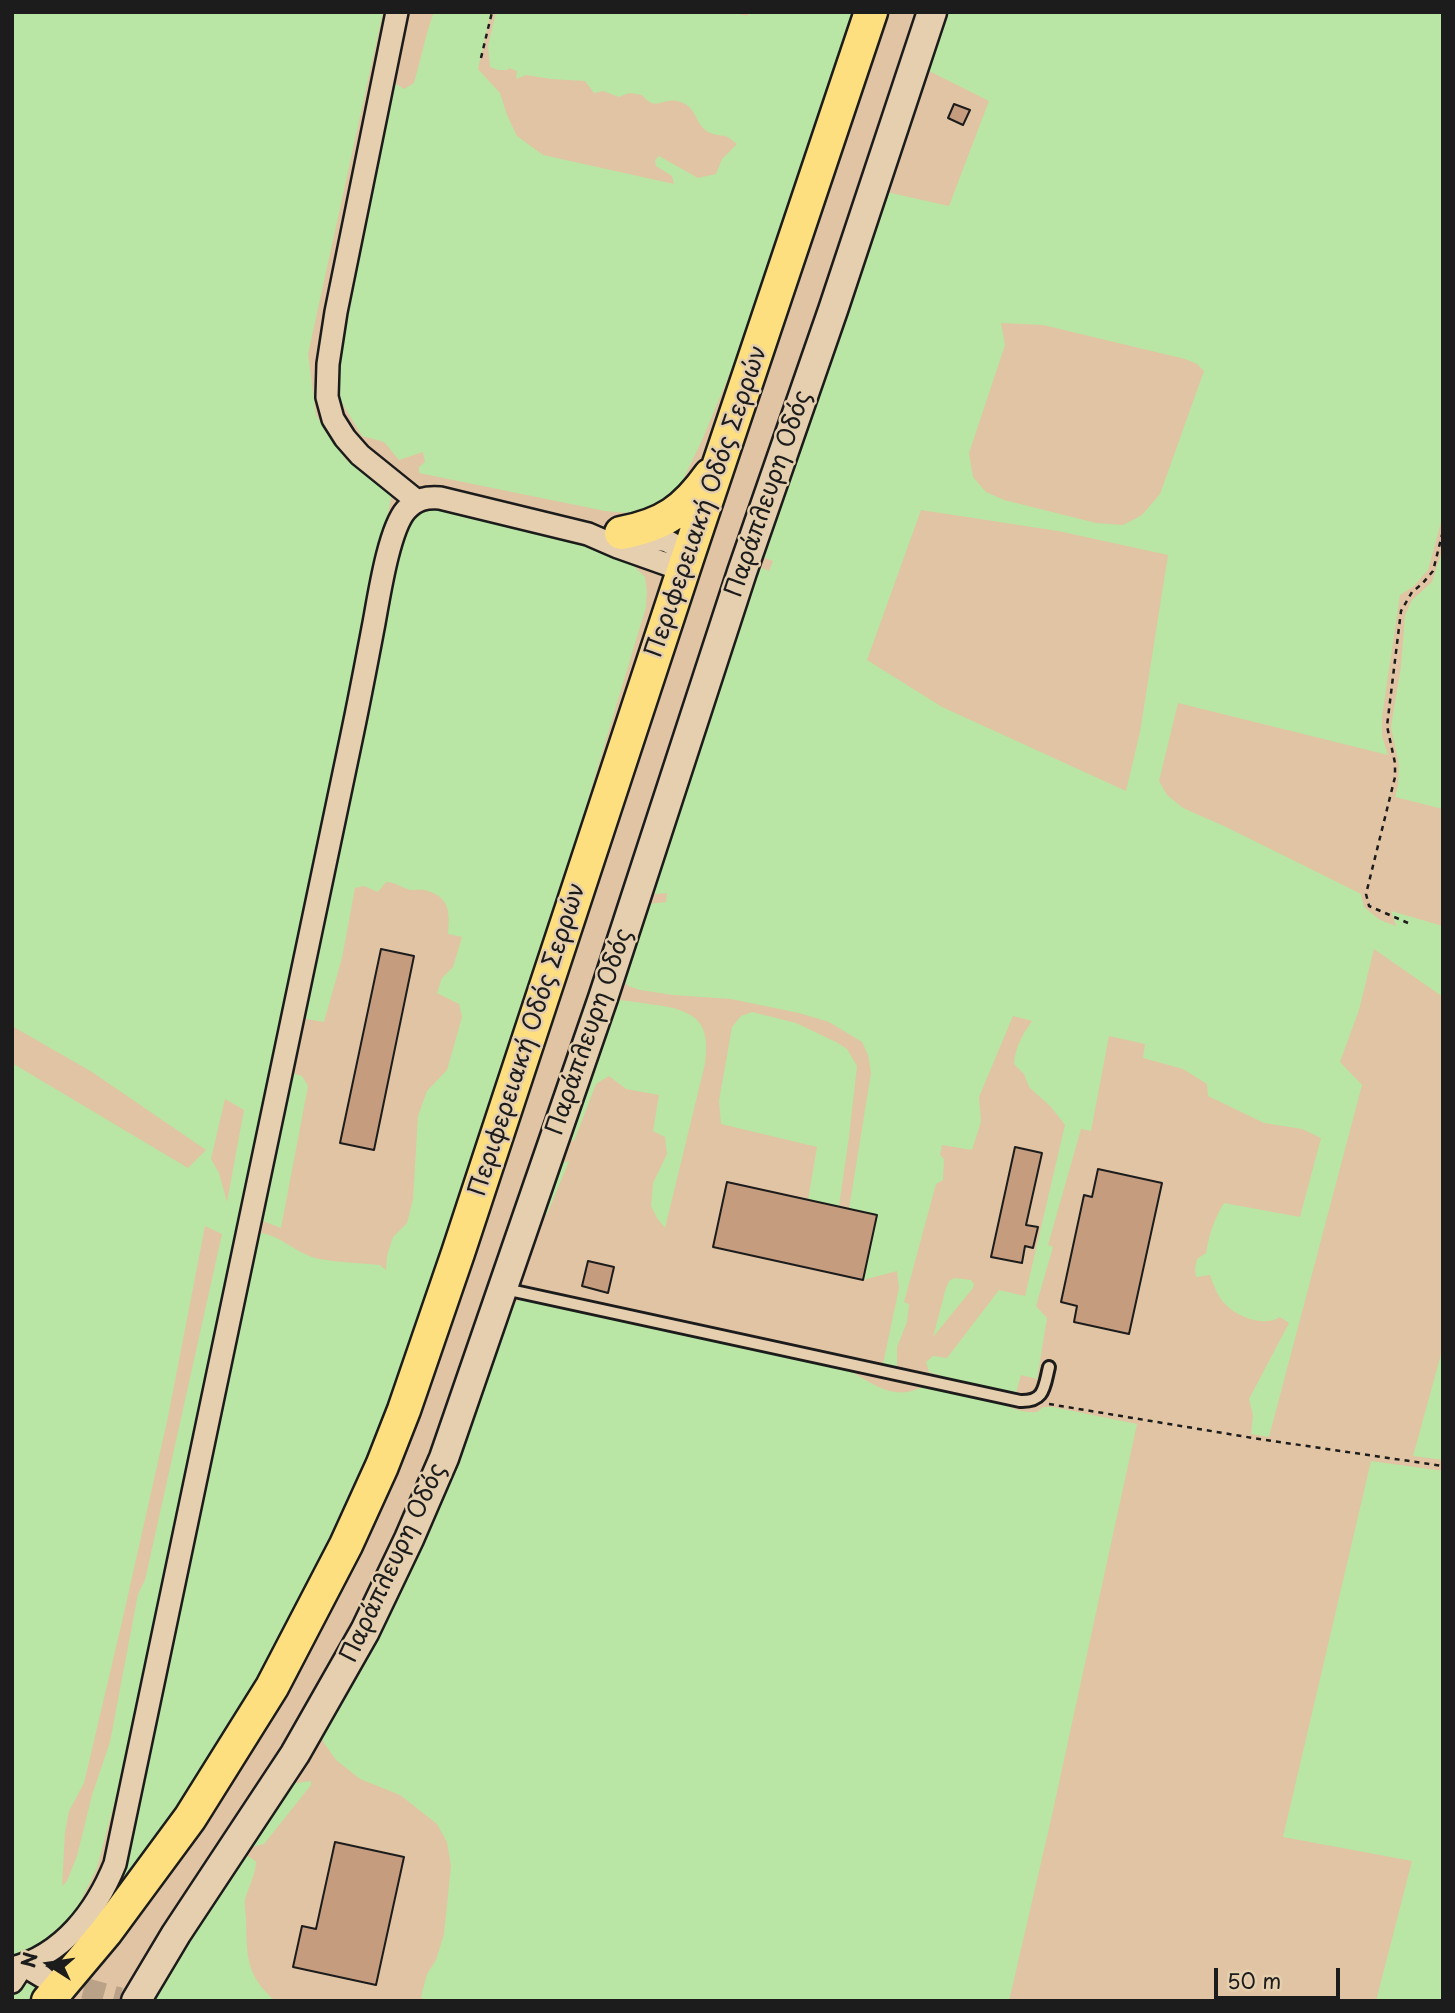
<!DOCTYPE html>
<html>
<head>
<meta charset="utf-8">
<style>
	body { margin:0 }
	#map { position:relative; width:1455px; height:2013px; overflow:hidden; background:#e1c4a3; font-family:"Playpen Sans",sans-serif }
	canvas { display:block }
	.frame { position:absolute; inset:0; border:14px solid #1c1c1c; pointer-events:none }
	.north { position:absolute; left:14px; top:1929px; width:70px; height:70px; -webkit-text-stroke:5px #e5cfae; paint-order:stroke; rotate:282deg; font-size:19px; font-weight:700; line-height:28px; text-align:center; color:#1c1c1c }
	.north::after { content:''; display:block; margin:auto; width:24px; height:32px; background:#1c1c1c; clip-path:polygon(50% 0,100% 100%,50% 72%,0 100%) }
	.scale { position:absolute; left:1214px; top:1968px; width:126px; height:32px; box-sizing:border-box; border:4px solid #1c1c1c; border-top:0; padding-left:9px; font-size:21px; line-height:24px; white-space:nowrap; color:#1c1c1c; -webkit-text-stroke:5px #e5cfae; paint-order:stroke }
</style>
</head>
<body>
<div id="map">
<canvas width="1455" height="2013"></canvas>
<div class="frame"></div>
<div class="north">N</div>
<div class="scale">50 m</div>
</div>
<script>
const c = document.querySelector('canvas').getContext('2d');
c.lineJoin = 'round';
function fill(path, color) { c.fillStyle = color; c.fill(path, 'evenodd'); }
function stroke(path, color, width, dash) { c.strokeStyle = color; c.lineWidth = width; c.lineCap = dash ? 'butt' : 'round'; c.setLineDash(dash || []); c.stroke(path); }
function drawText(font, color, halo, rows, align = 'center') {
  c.font = font + ' "Playpen Sans",sans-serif'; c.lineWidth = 5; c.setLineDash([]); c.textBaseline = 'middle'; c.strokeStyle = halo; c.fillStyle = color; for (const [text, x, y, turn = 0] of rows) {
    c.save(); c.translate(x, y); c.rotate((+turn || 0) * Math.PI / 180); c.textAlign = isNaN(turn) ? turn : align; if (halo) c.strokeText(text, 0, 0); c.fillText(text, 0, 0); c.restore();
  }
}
fill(new Path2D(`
	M 12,12 L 383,12 L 308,354 L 316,415 L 346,460 L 392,493 L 244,1225 L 115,1800 L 97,1868 L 78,1906 L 61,1929 L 32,1949 L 12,1956 L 12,1063 L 188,1168 L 206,1150 L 92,1072 L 12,1026 ZM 225,1099 L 244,1110 L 227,1202 L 219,1173 L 211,1159 ZM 205,1226 L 222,1234 L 145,1580 L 138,1594 L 110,1742 L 92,1795 L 77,1856 L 67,1881 L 62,1886 L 65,1832 L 69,1811 L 84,1783 L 121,1626 L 168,1417 Z
	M 434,12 L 491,12 L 478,69 L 500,93 L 507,115 L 517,136 L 543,155 L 674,184 L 672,176 L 656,166 L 655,160 L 659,156 L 698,178 L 716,174 L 722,159 L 737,144 C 734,142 731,139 728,137 C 719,134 710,136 703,128 C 694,118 695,105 677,101 C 662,98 656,112 642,95 L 629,93 L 619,97 L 603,91 L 594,93 L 585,81 L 551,79 L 526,75 L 516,79 L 517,71 L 509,68 L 507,70 L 498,70 L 490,67 L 488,46 L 496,12 L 730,12 L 747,16 L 748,12 L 856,12 L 761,298 L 703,438 L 680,486 L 670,499 L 658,507 L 629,513 L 605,511 L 419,473 L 419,467 L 425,462 L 423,452 L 399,460 L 384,442 L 362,436 L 341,401 L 338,375 L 342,343 L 395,83 L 404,89 L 414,83 L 429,26 Z
	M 942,12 L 1443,12 L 1443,515 L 1428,570 L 1414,586 L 1400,595 L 1382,717 L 1382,736 L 1388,755 L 1178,703 L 1159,781 L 1167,795 L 1183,808 L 1224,826 L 1361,894 L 1364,907 L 1380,920 L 1396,926 L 1391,911 L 1443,926 L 1443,997 L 1374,949 L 1359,1010 L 1340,1062 L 1362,1085 L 1269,1437 L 1251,1434 L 1253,1415 L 1249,1399 L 1289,1323 L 1280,1317 C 1265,1327 1240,1318 1227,1306 C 1218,1298 1214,1286 1210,1275 L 1196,1277 L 1195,1269 L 1197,1259 L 1206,1253 C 1209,1235 1214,1219 1224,1203 L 1300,1217 L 1321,1138 L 1302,1129 L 1264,1123 L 1208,1096 L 1207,1084 L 1183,1069 L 1143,1058 L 1145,1044 L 1109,1036 L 1091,1131 L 1081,1129 L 1048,1245 L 1053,1247 L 1036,1306 L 1047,1318 L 1037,1379 L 1021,1375 L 1016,1393 L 968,1384 L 929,1372 L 926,1362 L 933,1356 L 947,1358 L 999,1290 L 1025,1296 L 1065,1125 L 1051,1107 L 1029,1087 L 1024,1074 L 1014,1064 C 1015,1047 1023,1034 1032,1021 L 1013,1016 L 979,1097 L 981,1122 L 972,1150 L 942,1145 L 940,1155 L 944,1159 L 943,1180 L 936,1184 L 904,1302 L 909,1304 L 907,1322 L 897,1347 L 897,1367 L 883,1364 L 899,1288 L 897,1271 L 863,1280 L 877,1215 L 849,1209 L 871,1073 L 868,1055 L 862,1042 L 829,1022 L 799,1013 L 731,999 L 673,995 L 640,990 L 628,986 L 622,978 L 648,904 L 666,902 L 667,893 L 645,895 L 757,566 L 769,571 L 773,561 L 759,556 L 882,191 L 949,206 L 989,101 L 925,69 ZM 1001,323 L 1043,325 L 1185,359 L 1197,364 L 1204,371 L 1160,494 L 1142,515 L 1123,525 L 1096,523 L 1004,500 L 986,492 L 973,477 L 969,453 L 1005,345 ZM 921,510 L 1058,531 L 1168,555 L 1140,732 L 1126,791 L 942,707 L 867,660 Z
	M 429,508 L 530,529 L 612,554 L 632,564 L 645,577 L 647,592 L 646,607 L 554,912 L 493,1101 L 409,1359 L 369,1456 L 310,1585 L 264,1667 L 192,1784 L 152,1842 L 112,1894 L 254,1237 L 262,1233 C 280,1236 294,1251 312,1257 C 328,1262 361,1263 380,1265 L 386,1270 L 387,1256 L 393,1237 L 407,1223 L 413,1199 L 418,1116 L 427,1091 L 447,1070 L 462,1017 L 459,1004 L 437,993 L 442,978 L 453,967 L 462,937 L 448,934 C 450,912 450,896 424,890 C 418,889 413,891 407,889 C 399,886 395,882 386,882 L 378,892 L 364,886 L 355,888 L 342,958 L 324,1022 L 306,1019 L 304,1012 L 400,533 L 413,513 Z
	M 1443,548 L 1443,809 L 1395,797 L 1398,786 L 1399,765 L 1391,727 L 1401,666 L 1405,615 L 1412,600 L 1432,582 Z
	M 619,1000 C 636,1002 652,1004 669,1007 C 704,1015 709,1031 705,1064 L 665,1228 L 657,1218 L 651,1206 L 653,1183 L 667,1154 L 665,1137 L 653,1131 L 659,1095 L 626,1089 L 609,1076 L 596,1084 L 574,1141 L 563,1137 L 610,1002 Z
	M 752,1012 L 796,1023 L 836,1042 L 847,1049 L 857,1066 L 849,1137 L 839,1206 L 808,1200 L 817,1147 L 721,1124 L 719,1101 L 732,1027 L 741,1016 Z
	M 292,1073 L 302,1076 L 308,1086 L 281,1228 L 260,1220 Z
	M 569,1161 L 547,1214 L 540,1215 L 558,1164 Z
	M 954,1278 L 971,1280 L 974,1284 L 973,1288 L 933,1337 L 946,1288 L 949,1281 Z
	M 521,1298 L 844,1367 C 871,1382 895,1405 927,1384 L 1001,1403 C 1011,1409 1025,1413 1037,1412 L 1043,1407 L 1053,1407 L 1137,1424 L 1052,1815 L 1009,2001 L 425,2001 L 421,1997 L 427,1974 L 436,1960 L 444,1934 L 451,1866 L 447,1842 L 437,1824 L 400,1795 L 360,1779 L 336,1760 L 324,1743 L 318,1729 L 508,1310 Z
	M 1443,1347 L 1443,1460 L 1413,1456 Z
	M 1371,1461 L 1443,1471 L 1443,2001 L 1376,2001 L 1412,1861 L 1283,1837 Z
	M 311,1781 L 311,1785 L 264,1844 L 246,1848 L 283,1788 L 296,1783 Z
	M 243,1855 L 250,1857 L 256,1862 C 255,1876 249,1886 245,1899 C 244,1906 246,1914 246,1921 C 247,1958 246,1975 275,2001 L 147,2001 Z
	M 22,1983 L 39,1986 L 27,2001 L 12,2001 L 12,1995 Z`), '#b9e6a4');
const building = new Path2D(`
	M 954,104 L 970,110 L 963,125 L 948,118 Z
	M 381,949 L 414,956 L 374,1150 L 340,1143 Z
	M 1015,1147 L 1042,1153 L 1026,1225 L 1038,1227 L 1033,1248 L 1025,1246 L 1022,1263 L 991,1257 Z
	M 1098,1169 L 1162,1183 L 1129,1334 L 1074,1322 L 1077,1306 L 1061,1302 L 1084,1195 L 1092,1197 Z
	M 727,1182 L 877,1215 L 863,1280 L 713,1247 Z
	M 588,1261 L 614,1267 L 608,1293 L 582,1286 Z
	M 335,1842 L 404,1857 L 376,1985 L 293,1967 L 302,1926 L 316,1929 Z`);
fill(building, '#c59c7e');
stroke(building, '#1c1c1c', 2);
stroke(new Path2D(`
	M 54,1980 L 120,1998`), '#baa288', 21, [21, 10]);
const lane = new Path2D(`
	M 505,1289 L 1020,1401 C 1045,1402 1044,1387 1049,1367`);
const street = new Path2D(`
	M 397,12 L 336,312 L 328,364 L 327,397 L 333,419 L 345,438 L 360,455 L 417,501
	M 632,534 L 667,541 L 689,553
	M 12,1968 C 63,1955 96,1911 115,1864 L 352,735 C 360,697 367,660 374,623 C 379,596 389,529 406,510 C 416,499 426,497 440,498 L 588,534 L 618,547 L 683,570
	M 12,1982 L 23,1965 L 43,1977`);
const secondary = new Path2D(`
	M 136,2001 L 176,1934 L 295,1754 L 365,1631 L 409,1539 L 444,1458 L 603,998 L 742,572 L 833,310 L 932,12`);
const primary = new Path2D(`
	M 621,533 C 664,525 685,510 710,475
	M 48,2001 L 106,1932 L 190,1818 L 272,1687 L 346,1545 L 382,1466 L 404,1410 L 458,1253 L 689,553 L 871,12`);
stroke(lane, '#1c1c1c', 16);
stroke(street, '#1c1c1c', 26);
stroke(secondary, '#1c1c1c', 33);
stroke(primary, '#1c1c1c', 37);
stroke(new Path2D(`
	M 481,58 L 492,12
	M 1408,923 L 1369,906 L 1366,894 L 1395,777 L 1395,763 L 1387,726 L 1401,611 L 1412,592 L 1422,584 L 1433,571 L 1443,531
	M 1049,1404 L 1259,1439 L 1443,1466`), '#1c1c1c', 2.5, [5, 5]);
stroke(lane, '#e5cfae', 10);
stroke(street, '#e5cfae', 21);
stroke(secondary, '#e5cfae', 28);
stroke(primary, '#fddf80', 32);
drawText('24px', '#1c1c1c', '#e5cfae', [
	["Παράπλευρη Οδός",769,494,-71],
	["Περιφερειακή Οδός Σερρών",707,502,-71],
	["Παράπλευρη Οδός",590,1032,-71],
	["Περιφερειακή Οδός Σερρών",528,1040,-72],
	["Παράπλευρη Οδός",394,1563,-65]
]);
</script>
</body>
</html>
